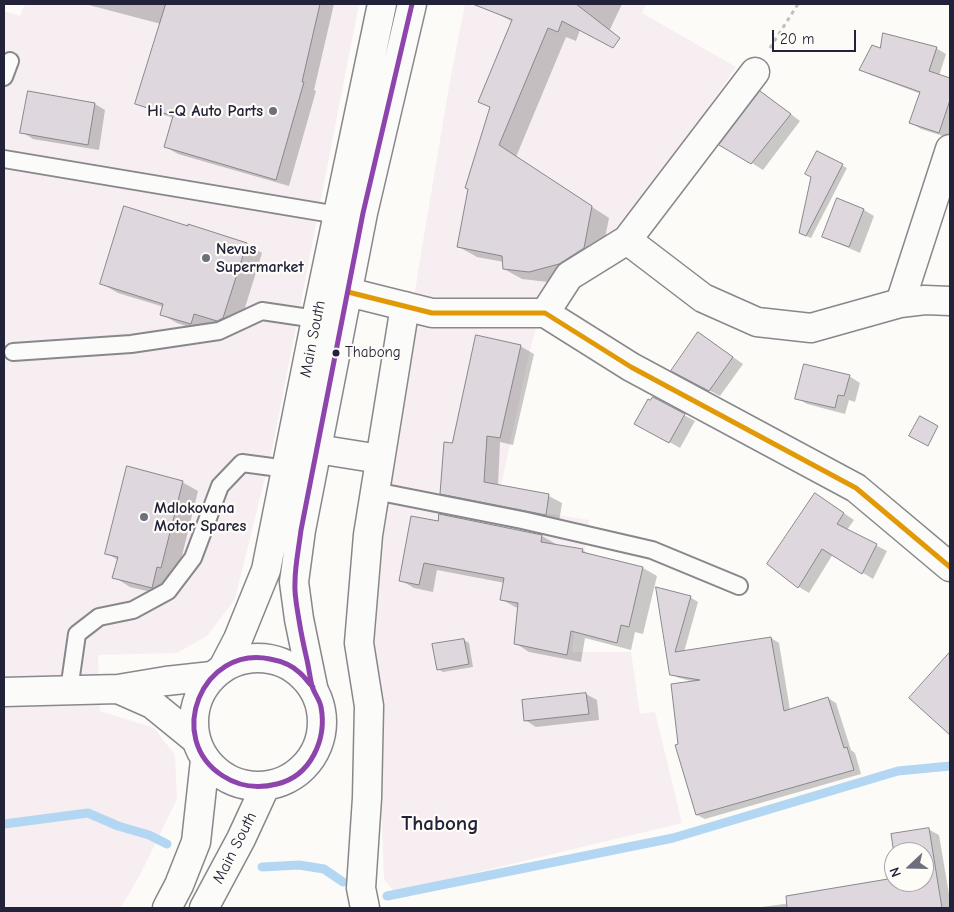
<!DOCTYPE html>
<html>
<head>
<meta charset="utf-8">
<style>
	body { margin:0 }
	#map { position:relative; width:954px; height:912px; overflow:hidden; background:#fcfbf8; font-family:"Comic Neue",sans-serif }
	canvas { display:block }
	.frame { position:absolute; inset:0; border:5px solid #22223b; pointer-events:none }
	.north { position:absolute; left:884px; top:842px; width:50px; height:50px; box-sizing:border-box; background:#fdfcf7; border:1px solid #a5a5ac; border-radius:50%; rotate:249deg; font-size:14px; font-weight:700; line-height:20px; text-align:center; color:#22223b }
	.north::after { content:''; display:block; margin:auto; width:18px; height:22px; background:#6e6e7d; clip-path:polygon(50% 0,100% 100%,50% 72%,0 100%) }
	.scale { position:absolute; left:772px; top:30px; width:84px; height:22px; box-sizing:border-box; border:2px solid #22223b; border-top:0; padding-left:6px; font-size:15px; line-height:18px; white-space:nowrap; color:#22223b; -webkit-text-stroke:4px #fdfcf7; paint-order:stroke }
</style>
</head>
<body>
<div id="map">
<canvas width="954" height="912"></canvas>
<div class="frame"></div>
<div class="north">N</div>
<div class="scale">20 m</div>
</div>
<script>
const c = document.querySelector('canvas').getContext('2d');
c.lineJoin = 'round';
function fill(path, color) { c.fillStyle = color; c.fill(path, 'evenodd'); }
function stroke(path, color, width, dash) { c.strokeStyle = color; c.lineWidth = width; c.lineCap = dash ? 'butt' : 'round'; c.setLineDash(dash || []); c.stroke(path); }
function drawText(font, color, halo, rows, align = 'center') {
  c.font = font + ' "Comic Neue",sans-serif'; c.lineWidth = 4.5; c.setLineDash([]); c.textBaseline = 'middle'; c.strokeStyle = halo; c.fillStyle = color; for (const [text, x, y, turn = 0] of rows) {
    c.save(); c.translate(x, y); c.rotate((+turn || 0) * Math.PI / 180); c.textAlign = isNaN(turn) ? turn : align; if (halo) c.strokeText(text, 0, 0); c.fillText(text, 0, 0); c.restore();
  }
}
fill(new Path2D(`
	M 25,4 L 359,4 L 273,445 L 235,599 L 207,636 L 177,653 L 98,655 L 100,711 L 154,728 L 175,755 L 177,799 L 142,871 L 129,894 L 120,908 L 4,908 L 4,11 L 20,16 Z
	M 465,4 L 646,4 L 642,13 L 736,67 L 667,167 L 613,231 L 558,280 L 549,283 L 531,346 L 497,505 L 589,520 L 572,652 L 631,652 L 640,714 L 655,712 L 682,823 L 395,892 L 384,880 L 378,713 L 371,622 L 418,271 L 450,81 Z`), '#f6eef1');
fill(new Path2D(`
	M 85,4 L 181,4 L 205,10 L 206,4 L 334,4 L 314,90 L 316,91 L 289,186 L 178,154 L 166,147 L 174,118 L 149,110 L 136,103 L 161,24 Z
	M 495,4 L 622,4 L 604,42 L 580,30 L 576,41 L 566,37 L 516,157 L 609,218 L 601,258 L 578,274 L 548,282 L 522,279 L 504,269 L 504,262 L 477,257 L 459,247 L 491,108 L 480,102 L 513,22 L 492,11 Z
	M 936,48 L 946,54 L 939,76 L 950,79 L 950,135 L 949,138 L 921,129 L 911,123 L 921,94 L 871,75 L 861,70 L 881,49 Z
	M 761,92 L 771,99 L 800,121 L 763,170 L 721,144 Z
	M 95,104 L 105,110 L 99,150 L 33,139 L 22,132 Z
	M 817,152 L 847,168 L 811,238 L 806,236 Z
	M 838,200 L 864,210 L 874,216 L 860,253 L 835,242 L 824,236 Z
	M 246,244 L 262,253 L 239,327 L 234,329 L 210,322 L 207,333 L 177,323 L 161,314 L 164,307 L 118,293 L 102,284 Z
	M 709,340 L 743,364 L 720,396 L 684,377 Z
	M 520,346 L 534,354 L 513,445 L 500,442 L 498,486 L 549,496 L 562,503 L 559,522 L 455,501 L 442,493 L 453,444 Z
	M 849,376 L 860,383 L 855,402 L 849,400 L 845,414 L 807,404 L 797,398 Z
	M 653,398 L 695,421 L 680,448 L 636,423 Z
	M 182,482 L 198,491 L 177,576 L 168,596 L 130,587 L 114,577 L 118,560 L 106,553 Z
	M 826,501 L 854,520 L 847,530 L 887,551 L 873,579 L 833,554 L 809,593 L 799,587 L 768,563 Z
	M 440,522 L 542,536 L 556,544 L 555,546 L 582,550 L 591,555 L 643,568 L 657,576 L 643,634 L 635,632 L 631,650 L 585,638 L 581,662 L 529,652 L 515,643 L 519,608 L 515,607 L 501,599 L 505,583 L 437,570 L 433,592 L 414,588 L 400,580 Z
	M 657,588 L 690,597 L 698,602 L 684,652 L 771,638 L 779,643 L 790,710 L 828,698 L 836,703 L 851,750 L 855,753 L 861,774 L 705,819 L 697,815 L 679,745 L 695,682 L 679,678 L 671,674 Z
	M 464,640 L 469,643 L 473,667 L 443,672 L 438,669 Z
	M 950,654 L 950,733 L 910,698 Z
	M 586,694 L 597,700 L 599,720 L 536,727 L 525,720 Z
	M 928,829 L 939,835 L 950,900 L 950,908 L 755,908 L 827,898 L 894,880 L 894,882 L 924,882 L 924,852 L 895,852 Z`), '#0003');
stroke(new Path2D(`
	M 4,824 L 88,813 L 118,826 L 149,835 L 167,844
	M 262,867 L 299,865 L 324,869 L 343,882
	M 387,896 L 673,838 L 898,771 L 950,766`), '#b3d7f3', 9);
const building = new Path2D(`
	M 166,4 L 320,4 L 302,82 L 304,82 L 276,180 L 164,147 L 173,116 L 135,104 Z
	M 473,4 L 576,4 L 620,38 L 613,48 L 562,21 L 558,32 L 548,28 L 499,145 L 592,206 L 584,248 L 559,264 L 529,272 L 503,269 L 502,256 L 457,247 L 468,189 L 465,188 L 490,107 L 478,102 L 512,20 Z
	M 883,33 L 937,47 L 929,71 L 950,78 L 950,100 L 939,133 L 909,123 L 920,92 L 859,70 L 872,45 L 880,48 Z
	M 28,91 L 95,103 L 88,145 L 20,133 Z
	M 760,91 L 791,114 L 751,164 L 719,145 Z
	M 817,151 L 843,164 L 806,236 L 799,233 L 811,177 L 805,174 Z
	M 837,198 L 864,209 L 849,247 L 822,237 Z
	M 124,206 L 188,226 L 188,224 L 247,243 L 223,318 L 217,321 L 194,314 L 191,324 L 160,315 L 163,304 L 100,284 Z
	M 698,332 L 733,357 L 709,391 L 671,371 Z
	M 476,335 L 521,345 L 500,438 L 487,436 L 484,482 L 549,494 L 546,515 L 440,494 L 444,442 L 452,443 Z
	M 804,364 L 850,375 L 844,396 L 838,395 L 835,408 L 795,399 Z
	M 653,397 L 685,414 L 669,443 L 634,424 L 648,399 L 650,400 Z
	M 920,416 L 938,426 L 928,446 L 909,436 Z
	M 127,466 L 183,481 L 161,568 L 157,567 L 152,588 L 112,578 L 118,557 L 105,554 Z
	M 815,493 L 844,513 L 837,524 L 877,544 L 862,574 L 822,549 L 798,588 L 767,564 Z
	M 439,514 L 542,535 L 541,542 L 583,549 L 582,552 L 643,567 L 629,627 L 621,625 L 617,643 L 571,631 L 567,655 L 514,644 L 518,603 L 500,600 L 504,578 L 424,563 L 419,585 L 399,581 L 411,516 L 438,521 Z
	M 656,587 L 691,596 L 675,652 L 771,637 L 784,711 L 828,697 L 844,748 L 847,747 L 854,770 L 696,815 L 675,745 L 678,744 L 671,684 L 700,680 L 670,675 Z
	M 464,639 L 469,664 L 437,670 L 432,644 Z
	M 950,652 L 950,735 L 909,698 Z
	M 586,693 L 589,714 L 524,721 L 522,700 Z
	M 929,828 L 942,908 L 787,908 L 786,896 L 894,878 L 894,882 L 924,882 L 924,852 L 894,852 L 894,854 L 891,834 Z`);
fill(building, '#dfd7de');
stroke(building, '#88888c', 1);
const lane = new Path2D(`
	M 4,77 L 10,61
	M 4,159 L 338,215
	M 13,352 L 131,344 L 219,331 L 262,311 L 316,319
	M 375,491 L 522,520 L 652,550 L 739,586
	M 69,690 L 77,634 L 99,617 L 133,610 L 168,591 L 193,558 L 220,486 L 242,463 L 287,469`);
const street = new Path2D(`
	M 627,240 L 703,298 L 757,322 L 811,328 L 900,303 L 925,300 L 950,301
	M 348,292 L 432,313 L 545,313 L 631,367 L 856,488 L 950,567
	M 900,303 L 950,149
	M 545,313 L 569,276 L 627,240 L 755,72
	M 317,449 L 380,459
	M 365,908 L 361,888 L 367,798 L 369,706 L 359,643 L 368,535 L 405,306`);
const secondary = new Path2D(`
	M 118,689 L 152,704 L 195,739
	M 4,692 L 118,689 L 166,681 L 212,676`);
const primary = new Path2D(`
	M 223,668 L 238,639 L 266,570 L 316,319 L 382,4
	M 313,687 L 299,619 L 294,582 L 301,530 L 363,213 L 412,4`);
const highway = new Path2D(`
	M194 722a64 64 0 1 1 128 0a64 64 0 1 1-128 0Z
	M 167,908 L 179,885 L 196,842 L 205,760
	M 204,908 L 241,839 L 265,787`);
stroke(lane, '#88888c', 20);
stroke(street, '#88888c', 31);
stroke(secondary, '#88888c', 31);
stroke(primary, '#88888c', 31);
stroke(highway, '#88888c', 31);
stroke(new Path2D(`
	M 770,48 L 798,4`), '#bfbfc0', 3, [4, 4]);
stroke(lane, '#fbfbf9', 16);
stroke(street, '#fbfbf9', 28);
stroke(secondary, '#fbfbf9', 28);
stroke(primary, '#fbfbf9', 28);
stroke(highway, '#fbfbf9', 28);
stroke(new Path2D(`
	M 348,292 L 432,313 L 545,313 L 631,367 L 856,488 L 950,567`), '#e29906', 5);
stroke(new Path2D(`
	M 313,687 C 308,683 305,677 300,673 C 292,665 281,661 270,659 C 202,645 164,739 223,776 C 240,787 257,789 277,784 C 311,776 327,739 321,707 C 320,700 314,693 312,686 C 310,678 309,669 307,660 C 304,647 301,633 299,620 C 297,608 294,594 295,582 C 295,565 299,547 301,530 L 363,213 L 412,4`), '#8e44ad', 5);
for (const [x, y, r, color] of [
	[273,111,5,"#6e6e7d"],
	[206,258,5,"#6e6e7d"],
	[336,353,4.5,"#22223b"],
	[144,517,5,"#6e6e7d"]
]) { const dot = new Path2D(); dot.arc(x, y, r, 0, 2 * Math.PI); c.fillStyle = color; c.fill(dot); stroke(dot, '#fdfcf7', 2); }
drawText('15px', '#22223b', '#fdfcf7', [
	["Thabong",345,353]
], 'left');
drawText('bold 16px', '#22223b', '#fdfcf7', [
	["Hi -Q Auto Parts",263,111,"right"],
	["Nevus",216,249],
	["Supermarket",216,267],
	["Mdlokovana",154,508],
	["Motor Spares",154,526]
], 'left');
drawText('16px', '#22223b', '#fdfcf7', [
	["Main South",313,339,-79],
	["Main South",235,848,-63]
]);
drawText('bold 21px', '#22223b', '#fdfcf7', [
	["Thabong",440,824]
]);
</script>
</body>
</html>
